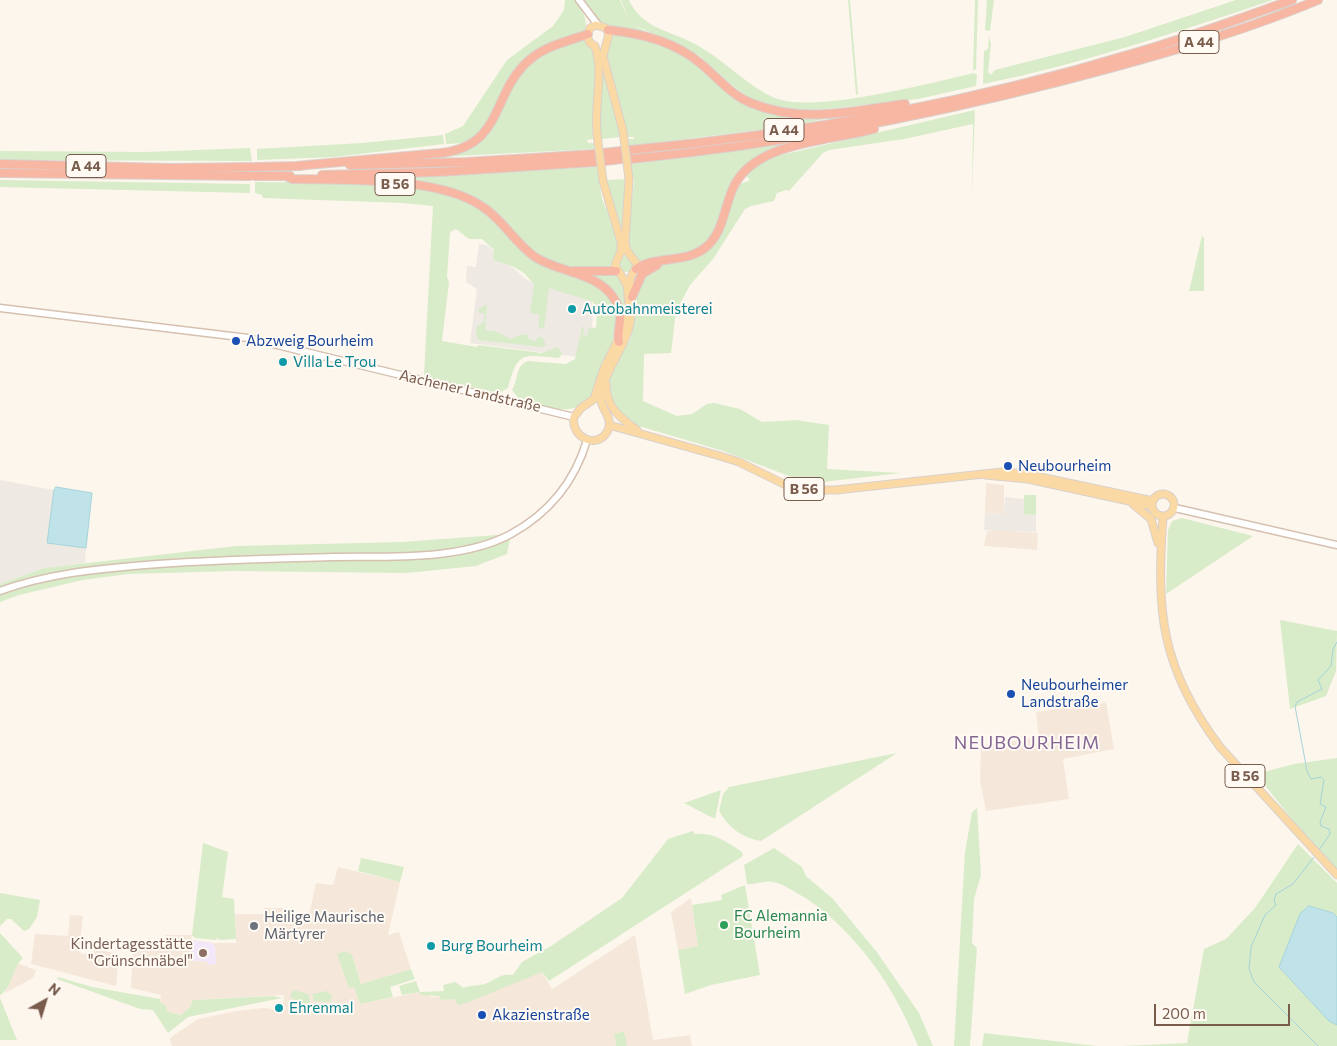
<!DOCTYPE html>
<html>
<head>
<meta charset="utf-8">
<style>
	body { margin:0 }
	#map { position:relative; width:1337px; height:1046px; overflow:hidden; background:#fdf6ec; font-family:Commissioner,sans-serif }
	canvas { display:block }
	.north { position:absolute; left:20px; top:976px; width:50px; height:50px; -webkit-text-stroke:4px #fffaf3; paint-order:stroke; rotate:39deg; font-size:14px; font-weight:700; line-height:20px; text-align:center; color:#7a5c4d }
	.north::after { content:''; display:block; margin:auto; width:18px; height:22px; background:#7a5c4d; clip-path:polygon(50% 0,100% 100%,50% 72%,0 100%) }
	.scale { position:absolute; left:1154px; top:1004px; width:136px; height:22px; box-sizing:border-box; border:2px solid #7a5c4d; border-top:0; padding-left:6px; font-size:15px; line-height:18px; white-space:nowrap; color:#7a5c4d; -webkit-text-stroke:4px #fffaf3; paint-order:stroke }
</style>
</head>
<body>
<div id="map">
<canvas width="1337" height="1046"></canvas>
<div class="north">N</div>
<div class="scale">200 m</div>
</div>
<script>
const c = document.querySelector('canvas').getContext('2d');
c.lineJoin = 'round';
function fill(path, color) { c.fillStyle = color; c.fill(path, 'evenodd'); }
function stroke(path, color, width, dash) { c.strokeStyle = color; c.lineWidth = width; c.lineCap = dash ? 'butt' : 'round'; c.setLineDash(dash || []); c.stroke(path); }
function drawText(font, color, halo, rows, align = 'center') {
  c.font = font + ' Commissioner,sans-serif'; c.lineWidth = 4; c.setLineDash([]); c.textBaseline = 'middle'; c.strokeStyle = halo; c.fillStyle = color; for (const [text, x, y, turn = 0] of rows) {
    c.save(); c.translate(x, y); c.rotate((+turn || 0) * Math.PI / 180); c.textAlign = isNaN(turn) ? turn : align; if (halo) c.strokeText(text, 0, 0); c.fillText(text, 0, 0); c.restore();
  }
}
fill(new Path2D(`
	M 986,483 L 1004,485 L 1004,514 L 985,513 Z
	M 997,530 L 1038,533 L 1037,550 L 984,546 L 987,531 Z
	M 1106,702 L 1114,749 L 1063,759 L 1069,799 L 986,811 L 980,780 L 981,744 L 989,745 L 1039,737 L 1036,712 L 1090,704 L 1091,707 Z
	M 338,867 L 400,882 L 388,935 L 399,932 L 411,969 L 361,984 L 352,955 L 350,988 L 354,986 L 360,1004 L 420,992 L 430,994 L 431,997 L 441,996 L 441,1000 L 455,999 L 542,972 L 552,989 L 635,935 L 653,1040 L 690,1035 L 692,1046 L 172,1046 L 170,1039 L 174,1035 L 198,1019 L 236,1011 L 263,1008 L 272,1009 L 280,1013 L 284,999 L 283,995 L 193,1000 L 190,1007 L 182,1015 L 168,1012 L 160,1002 L 161,995 L 131,988 L 133,946 L 165,944 L 166,935 L 192,935 L 191,940 L 215,943 L 236,943 L 235,914 L 263,914 L 264,908 L 285,908 L 286,914 L 309,915 L 316,883 L 333,885 Z
	M 691,898 L 698,946 L 678,950 L 671,912 Z
	M 70,915 L 83,916 L 79,953 L 93,955 L 94,949 L 119,954 L 116,986 L 31,964 L 35,934 L 68,936 Z
	M 17,963 L 36,970 L 33,978 L 5,993 Z`), '#f5e8da');
fill(new Path2D(`
	M 479,244 L 487,245 L 527,280 L 592,301 L 593,317 L 590,337 L 578,357 L 470,343 L 477,289 L 466,282 L 467,266 L 476,267 Z
	M 0,480 L 54,490 L 47,543 L 86,548 L 85,563 L 44,568 L 0,584 Z
	M 1005,497 L 1024,499 L 1024,514 L 1036,515 L 1036,532 L 984,530 L 985,513 L 1004,514 Z`), '#efe9e4');
fill(new Path2D(`
	M 190,940 L 212,943 L 215,946 L 216,964 L 208,965 L 207,961 L 191,961 Z`), '#f3e8fa');
fill(new Path2D(`
	M 565,0 L 575,0 C 581,10 590,20 584,32 L 545,45 L 531,56 L 496,113 L 475,137 L 463,143 L 446,144 L 445,134 L 463,126 L 507,60 L 553,26 L 564,10 Z
	M 583,0 L 620,0 L 630,22 L 621,0 L 629,0 C 642,28 668,30 693,43 C 723,58 745,85 775,98 C 814,114 930,83 974,73 L 977,75 L 976,86 L 918,99 L 837,108 L 801,111 L 769,106 L 750,99 L 715,72 L 700,56 L 632,24 L 656,37 L 612,28 L 597,20 Z
	M 848,0 L 850,0 L 858,94 L 856,95 Z
	M 975,0 L 978,0 L 976,69 L 973,71 Z
	M 987,0 L 994,0 L 990,31 L 985,30 Z
	M 1236,0 L 1273,0 C 1177,32 1082,64 983,84 L 984,51 L 988,49 L 989,36 L 991,44 L 988,72 L 991,75 L 995,70 L 1125,37 Z
	M 612,34 L 645,38 L 688,56 L 722,86 L 770,112 L 869,111 L 782,127 L 629,146 L 628,139 L 634,139 L 634,137 L 628,137 L 605,57 Z
	M 584,38 C 587,42 593,46 594,50 C 601,66 591,118 593,139 L 587,140 L 588,143 L 594,143 L 594,149 L 379,160 L 448,154 L 477,141 L 517,76 L 538,55 Z
	M 601,58 L 621,131 L 620,137 L 601,139 L 598,121 Z
	M 975,110 L 972,196 L 973,124 L 904,139 L 829,150 L 823,153 L 789,191 L 786,190 L 777,193 L 774,201 L 751,206 L 745,209 L 713,259 L 690,285 L 676,311 L 671,353 L 644,354 L 643,401 L 677,416 L 692,414 L 707,404 L 714,403 L 740,409 L 762,422 L 796,420 L 829,425 L 827,469 L 901,473 L 814,483 L 789,476 L 723,451 L 632,424 L 611,403 L 608,384 L 609,376 L 626,344 L 630,340 L 636,315 L 637,292 L 644,276 L 656,266 L 689,260 L 702,254 L 738,185 L 750,180 L 745,174 L 756,165 L 781,155 Z
	M 443,135 L 444,144 L 334,157 L 257,160 L 257,149 L 362,143 Z
	M 813,140 C 794,146 754,154 742,169 C 735,178 732,193 727,204 C 705,258 693,252 640,263 L 636,255 L 630,250 L 626,237 L 634,183 L 631,164 Z
	M 250,148 L 252,161 L 0,160 L 0,151 L 145,152 Z
	M 597,167 L 602,199 L 618,235 L 618,252 L 613,258 L 611,267 L 591,270 L 566,268 L 532,252 L 476,200 L 393,178 Z
	M 627,179 L 623,243 L 606,180 Z
	M 0,180 L 250,184 L 250,193 L 0,187 Z
	M 255,182 C 311,183 433,178 479,208 C 501,223 513,251 537,262 C 559,273 592,275 608,296 C 612,301 617,309 617,316 C 618,330 599,389 590,399 C 587,402 579,407 574,408 C 559,413 534,402 519,399 L 512,390 C 518,381 515,365 528,361 L 566,364 L 575,359 L 582,327 L 584,327 L 583,335 L 587,336 L 589,327 L 596,328 L 597,313 L 593,302 L 549,288 L 544,328 L 539,329 L 539,314 L 530,313 L 534,284 L 524,273 L 510,265 L 493,260 L 494,250 L 482,239 L 469,239 L 456,229 L 450,232 L 447,277 L 449,282 L 442,341 L 477,347 L 478,345 L 542,353 L 558,347 L 562,354 L 559,358 C 523,355 518,350 508,388 L 499,393 L 426,378 L 424,375 L 433,206 L 403,203 L 263,198 L 262,195 L 255,193 Z
	M 1202,236 L 1204,238 L 1204,291 L 1189,291 Z
	M618 264a8 8 0 1 1 16 0a8 8 0 1 1-16 0Z
	M 613,272 C 632,287 626,306 624,328 L 619,304 L 583,273 Z
	M 487,304 L 485,331 C 491,329 504,334 510,339 C 516,336 520,334 528,335 L 528,339 L 536,341 L 538,337 L 543,338 L 546,345 L 542,347 L 479,340 L 476,336 L 477,326 L 484,322 L 485,314 L 478,312 L 479,309 Z
	M 1024,495 L 1036,495 L 1036,515 L 1024,514 Z
	M 1182,518 L 1253,536 L 1166,594 L 1168,530 L 1172,521 Z
	M 511,534 L 507,554 L 476,566 L 406,573 L 234,571 L 128,574 L 83,580 L 19,595 L 0,602 L 0,584 L 44,568 L 236,546 L 402,542 Z
	M 1280,620 L 1337,631 L 1336,671 L 1326,696 L 1290,709 Z
	M 897,753 L 761,841 C 742,838 728,827 719,811 L 723,794 L 729,787 Z
	M 1337,758 L 1337,869 L 1294,822 L 1256,774 L 1294,764 Z
	M 721,790 L 715,819 L 684,803 Z
	M 977,808 L 981,875 L 974,899 L 972,943 L 977,948 L 970,1046 L 954,1046 L 965,852 L 972,812 Z
	M 693,831 L 695,834 C 713,832 727,842 742,852 L 743,856 L 549,981 L 542,972 L 461,1005 L 457,1004 L 455,999 L 441,1000 L 440,996 L 421,995 L 420,992 L 402,995 L 399,986 L 416,981 L 420,992 L 444,991 L 443,985 L 455,982 L 464,988 C 470,985 474,986 480,985 C 494,983 497,973 513,975 L 522,962 L 551,946 L 622,898 L 668,839 Z
	M 203,843 L 228,852 L 222,897 L 234,899 L 236,939 L 220,940 L 217,938 L 216,940 L 195,938 L 192,935 Z
	M 1298,844 L 1337,883 L 1337,917 L 1333,913 L 1309,906 L 1300,914 L 1279,967 L 1329,1021 L 1337,1025 L 1337,1046 L 1123,1046 L 1187,1043 L 1204,949 L 1226,939 L 1255,908 Z
	M 774,848 L 802,867 L 806,876 L 833,899 L 876,951 L 919,1013 L 933,1046 L 918,1046 C 895,988 857,932 804,897 C 794,892 784,884 773,882 C 765,880 755,885 747,884 L 744,865 Z
	M 361,858 L 404,867 L 400,882 L 358,871 Z
	M 745,885 L 760,975 L 711,985 L 685,994 L 678,950 L 698,946 L 692,905 L 722,900 L 721,895 Z
	M 0,893 L 40,900 L 37,917 L 29,929 L 24,931 L 11,919 L 7,919 L 0,926 Z
	M 0,933 L 23,958 C 12,968 12,989 0,995 Z
	M 346,951 L 352,955 L 361,984 L 411,969 L 415,979 L 390,987 L 393,997 L 360,1004 L 354,987 L 349,988 L 337,954 Z
	M 58,977 L 92,987 L 160,999 L 160,1002 L 165,1005 L 168,1012 L 181,1015 L 190,1007 L 193,1000 L 273,996 L 282,998 L 188,1017 L 168,1033 L 153,1010 L 140,1009 L 57,979 Z
	M 293,990 L 309,994 L 310,1004 L 304,1004 L 290,997 Z
	M 327,991 L 332,996 L 330,1002 L 314,1001 L 312,994 Z
	M 0,998 L 17,1040 L 0,1040 Z
	M 624,1032 L 627,1046 L 616,1046 L 615,1036 L 613,1034 Z
	M 984,1033 L 1097,1046 L 982,1046 Z`), '#d8ecc9');
const water = new Path2D(`
	M 56,487 L 92,493 L 86,548 L 47,543 L 54,490 Z
	M 1309,906 L 1333,913 L 1337,917 L 1337,1025 L 1329,1021 L 1279,967 L 1300,914 Z`);
fill(water, '#bfe3e8');
stroke(water, '#a5d3da', 1);
stroke(new Path2D(`
	M 1319,850 L 1330,834 L 1329,829 L 1321,826 L 1320,822 L 1326,807 L 1320,804 L 1324,780 L 1321,777 L 1311,779 L 1307,771 L 1295,706 L 1297,702 L 1322,689 L 1318,680 L 1331,666 L 1333,649 L 1337,642
	M 1314,857 L 1293,884 L 1276,894 L 1274,901 L 1276,905 L 1265,915 L 1251,947 L 1249,969 L 1254,982 L 1318,1046`), '#a5d3da', 1);
const secondary = new Path2D(`
	M 579,0 L 598,25
	M 0,308 L 248,338 L 574,417
	M 1175,508 L 1337,545
	M 0,591 C 46,574 96,569 145,565 C 207,560 270,559 333,557 C 389,556 461,561 511,534 C 549,513 575,481 587,440`);
const primary = new Path2D(`
	M 597,134 C 594,104 604,74 595,46 L 590,43 L 587,36 L 590,28 L 596,25 L 606,28 L 609,34 L 603,56 L 623,131
	M 603,181 L 621,242 L 621,251 L 615,265 L 627,285 L 629,306 L 627,322 L 604,368 L 594,399 L 581,408 L 574,417 C 570,437 598,451 608,430 C 614,416 598,408 601,394 C 605,371 621,353 628,331 C 634,314 630,299 630,282 C 630,274 636,271 637,264 L 627,251 L 625,242 L 629,179
	M 606,384 C 606,407 619,417 637,430
	M 609,425 L 720,456 L 739,462 L 786,485 L 810,490 L 836,490 L 1002,472 L 1026,474 L 1153,501
	M 985,475 L 1028,479 L 1152,506
	M1152 505a11 11 0 1 1 22 0a11 11 0 1 1-22 0Z
	M 1133,504 L 1151,519 L 1158,543
	M 1163,517 C 1156,613 1161,668 1220,747 L 1337,875`);
const motorway = new Path2D(`
	M 608,30 C 640,33 675,42 700,63 C 717,77 731,95 751,103 C 801,124 854,111 905,104
	M 630,150 C 801,134 973,102 1138,52 C 1190,37 1241,18 1292,0
	M 603,153 L 621,151
	M 631,159 C 775,145 918,118 1058,82 C 1146,59 1234,35 1318,0
	M 604,161 L 622,159
	M 0,164 L 171,168 L 251,167
	M 350,165 L 467,162 L 595,154
	M 296,166 L 441,153 C 501,146 492,99 523,66 C 542,46 563,43 588,34
	M 255,167 L 301,166
	M 0,173 L 250,176
	M 322,175 L 439,172 L 596,162
	M 255,176 L 290,176
	M 286,176 L 292,179 C 345,180 439,176 483,207 C 503,220 515,243 535,257 C 563,275 607,272 619,309 C 623,320 616,333 619,342
	M 636,269 C 656,255 684,264 705,248 C 724,233 724,206 734,186 C 756,141 831,141 874,129
	M 574,271 L 616,271
	M 632,297 L 642,274 L 657,265`);
stroke(secondary, '#d6c0b0', 9);
stroke(primary, '#dad1cd', 9);
stroke(motorway, '#dad1cd', 10);
stroke(secondary, '#fff', 6);
stroke(primary, '#fbd9a5', 7);
stroke(motorway, '#f7b7a3', 8);
const primaryBridge = new Path2D(`
	M 623,131 L 629,179
	M 597,134 L 603,181`);
stroke(primaryBridge, '#dad1cd', 9, []);
stroke(primaryBridge, '#fbd9a5', 7);
for (const [x, y, r, color] of [
	[572,309,5,"#0f9aa8"],
	[236,341,5,"#1a4fb4"],
	[283,362,5,"#0f9aa8"],
	[1008,466,5,"#1a4fb4"],
	[1011,694,5,"#1a4fb4"],
	[724,925,5,"#2e9e5b"],
	[254,926,5,"#6b7280"],
	[431,946,5,"#0f9aa8"],
	[203,953,5,"#8d6e63"],
	[279,1008,5,"#0f9aa8"],
	[482,1015,5,"#1a4fb4"]
]) { const dot = new Path2D(); dot.arc(x, y, r, 0, 2 * Math.PI); c.fillStyle = color; c.fill(dot); stroke(dot, '#fffaf3', 2); }
for (const [x, y, w] of [
	[1199,42,40],
	[784,130,40],
	[86,166,40],
	[395,184,40],
	[804,489,40],
	[1245,776,40]
]) { const box = new Path2D(); box.roundRect(x - w / 2, y - 11.5, w, 23, 4); c.fillStyle = '#fffaf3'; c.fill(box); stroke(box, '#7a5c4d', 1); }
drawText('bold 14px', '#7a5c4d', null, [
	["A 44",1199,42],
	["A 44",784,130],
	["A 44",86,166],
	["B 56",395,184],
	["B 56",804,489],
	["B 56",1245,776]
]);
drawText('15px', '#0d838f', '#fffaf3', [
	["Autobahnmeisterei",582,309],
	["Villa Le Trou",293,362],
	["Burg Bourheim",441,946],
	["Ehrenmal",289,1008]
], 'left');
drawText('15px', '#164399', '#fffaf3', [
	["Abzweig Bourheim",246,341],
	["Neubourheim",1018,466],
	["Neubourheimer",1021,685],
	["Landstraße",1021,702],
	["Akazienstraße",492,1015]
], 'left');
drawText('15px', '#7a5c4d', '#fffaf3', [
	["Aachener Landstraße",470,391,13]
]);
drawText('15px', '#27864d', '#fffaf3', [
	["FC Alemannia",734,916],
	["Bourheim",734,933]
], 'left');
drawText('15px', '#5b616d', '#fffaf3', [
	["Heilige Maurische",264,917],
	["Märtyrer",264,934]
], 'left');
drawText('15px', '#785e54', '#fffaf3', [
	["Kindertagesstätte",193,944],
	["\"Grünschnäbel\"",193,961]
], 'right');
c.letterSpacing = '1px';
drawText('18px', '#846695', '#fffaf3', [
	["NEUBOURHEIM",1027,743]
]);
c.letterSpacing = '0px';
</script>
</body>
</html>
